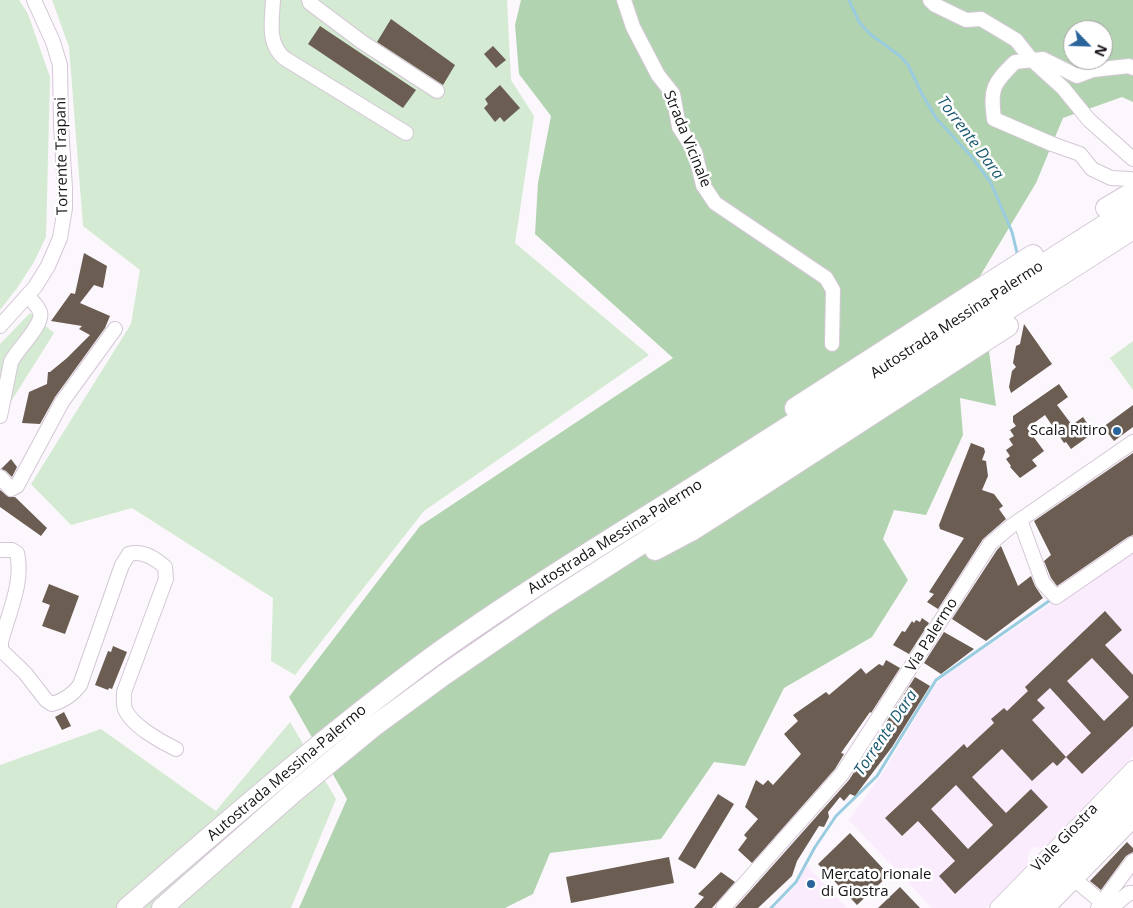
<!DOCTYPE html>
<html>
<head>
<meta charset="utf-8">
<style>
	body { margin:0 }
	#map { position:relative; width:1133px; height:908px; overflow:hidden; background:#fcf7fd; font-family:"Open Sans",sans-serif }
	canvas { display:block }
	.north { position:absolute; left:1063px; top:20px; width:50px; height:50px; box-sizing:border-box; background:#fff; border:1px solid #a2a0a2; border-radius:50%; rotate:114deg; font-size:14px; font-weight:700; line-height:20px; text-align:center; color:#161217 }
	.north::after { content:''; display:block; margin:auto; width:18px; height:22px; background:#29649b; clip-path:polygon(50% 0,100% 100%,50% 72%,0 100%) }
</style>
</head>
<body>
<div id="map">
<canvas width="1133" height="908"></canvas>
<div class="north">N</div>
</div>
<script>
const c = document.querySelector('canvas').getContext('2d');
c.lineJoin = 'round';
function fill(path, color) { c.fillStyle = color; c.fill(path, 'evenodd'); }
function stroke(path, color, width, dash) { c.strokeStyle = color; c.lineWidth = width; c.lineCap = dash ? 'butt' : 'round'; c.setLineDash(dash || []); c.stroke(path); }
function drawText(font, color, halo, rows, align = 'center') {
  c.font = font + ' "Open Sans",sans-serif'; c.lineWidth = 5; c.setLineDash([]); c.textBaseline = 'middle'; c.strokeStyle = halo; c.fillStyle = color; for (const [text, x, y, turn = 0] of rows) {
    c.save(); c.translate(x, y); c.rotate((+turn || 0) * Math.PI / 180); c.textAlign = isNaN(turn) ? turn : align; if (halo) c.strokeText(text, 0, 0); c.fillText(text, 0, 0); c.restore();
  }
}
fill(new Path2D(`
	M 1133,547 L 1133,756 L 1044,848 L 1034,847 L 1031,850 L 1028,854 L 1028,864 L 986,908 L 932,908 L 849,820 L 886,768 L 934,687 L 941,679 Z
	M 807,866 L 847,908 L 774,908 L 794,888 Z`), '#faebfd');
fill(new Path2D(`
	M 0,0 L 19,0 L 28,14 L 50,77 L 46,237 L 34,262 L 17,288 L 0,310 Z
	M 52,0 L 507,0 L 511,80 L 534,116 L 515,243 L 649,355 L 424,511 L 295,675 L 271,661 L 273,598 L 132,508 L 71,525 L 31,484 L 131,324 L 140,270 L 83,226 L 69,47 Z
	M 30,313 L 54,333 L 0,419 L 0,344 Z
	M 1133,341 L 1133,390 L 1110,358 Z
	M 290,722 L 336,799 L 291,908 L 0,908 L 0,765 L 101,729 L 216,811 Z`), '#d4ead2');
fill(new Path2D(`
	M 521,0 L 1133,0 L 1133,102 L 1122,97 L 1063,118 L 1036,183 L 974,286 L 989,351 L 996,406 L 960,398 L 963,435 L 926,515 L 894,510 L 883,539 L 908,580 L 872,637 L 784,688 L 745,766 L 714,762 L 661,839 L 550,853 L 533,894 L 505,908 L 299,908 L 347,799 L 289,697 L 420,526 L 673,358 L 535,234 L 538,183 L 551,116 L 519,74 L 515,25 ZM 1073,30 L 1103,30 L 1103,60 L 1073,60 Z`), '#b2d3af');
stroke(new Path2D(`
	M 849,0 L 859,22 L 870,34 L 900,56 L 908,65 L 922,94 L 936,118 L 972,157 L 991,183 L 1012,232 L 1018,257
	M 771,908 L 796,882 L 815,847 L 836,816 L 877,776 L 936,680 L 1049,601`), '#9acce0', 3);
fill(new Path2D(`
	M 391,19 L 455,65 L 443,85 L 377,42 Z
	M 320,26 L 416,90 L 403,108 L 308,44 Z
	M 493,46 L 506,60 L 496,68 L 484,54 Z
	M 500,85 L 520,108 L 504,122 L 500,117 L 495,122 L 484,108 L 488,104 L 485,99 Z
	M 84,253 L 107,266 L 103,288 L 94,285 L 80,303 L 110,316 L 105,328 L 55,397 L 40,424 L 22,423 L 29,392 L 47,384 L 48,372 L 50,372 L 67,358 L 90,335 L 79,329 L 82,326 L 51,321 L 71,293 L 75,294 Z
	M 1024,324 L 1052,364 L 1011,393 L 1009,387 L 1012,371 L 1016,367 L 1013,363 L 1016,346 L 1020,344 Z
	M 1059,384 L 1068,397 L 1057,405 L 1072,425 L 1083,417 L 1089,426 L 1084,429 L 1089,436 L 1071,449 L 1066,442 L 1064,443 L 1045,415 L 1027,428 L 1044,451 L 1032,460 L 1037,466 L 1020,478 L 1010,467 L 1011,466 L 1006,459 L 1010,456 L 1006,450 L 1013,445 L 1009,439 L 1014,436 L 1010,430 L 1016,426 L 1013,422 L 1013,416 Z
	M 1133,405 L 1133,427 L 1114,441 L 1103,427 Z
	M 971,443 L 984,448 L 985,452 L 982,460 L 986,461 L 988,476 L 982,490 L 994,494 L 1003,506 L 999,509 L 1006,519 L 983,539 L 938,609 L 927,602 L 934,594 L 929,592 L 964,538 L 940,529 L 939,525 Z
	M 1133,453 L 1133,535 L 1128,537 L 1057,586 L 1051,578 L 1044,561 L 1051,555 L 1034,521 Z
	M 11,459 L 17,467 L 12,477 L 6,471 L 1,469 Z
	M 0,490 L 9,497 L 15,497 L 47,528 L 41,536 L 0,507 Z
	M 1001,546 L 1018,586 L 1031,576 L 1035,586 L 1043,598 L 986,641 L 952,619 L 997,550 Z
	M 49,584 L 79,596 L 65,634 L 42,626 L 50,605 L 42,602 Z
	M 1105,611 L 1122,630 L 1105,645 L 1133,675 L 1133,726 L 1082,774 L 1066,757 L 1057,766 L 1053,762 L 1032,781 L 1002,749 L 972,777 L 1006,813 L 1031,789 L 1048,807 L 955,894 L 939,876 L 955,861 L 918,821 L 902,836 L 885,818 L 964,744 L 967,748 L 994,723 L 991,719 L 1004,708 L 1007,711 L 1028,691 L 1025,687 ZM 1092,658 L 1129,697 L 1104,721 L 1067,681 ZM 1050,688 L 1091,733 L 1066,757 L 1032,720 L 1045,708 L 1037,700 ZM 956,785 L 993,825 L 968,849 L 931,809 Z
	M 922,618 L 929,623 L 909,654 L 893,645 L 902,631 L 905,632 L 912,621 L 914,623 L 916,620 L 920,622 Z
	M 944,632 L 974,649 L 941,674 L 924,663 Z
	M 113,646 L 127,652 L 112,689 L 109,688 L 108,690 L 95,685 L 108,651 L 111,652 Z
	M 886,660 L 900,668 L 871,713 L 870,712 L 841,753 L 844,754 L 835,769 L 752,863 L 738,850 L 747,838 L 744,835 L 758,819 L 745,807 L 756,780 L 763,785 L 768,780 L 773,785 L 801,754 L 784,734 L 798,721 L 793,715 L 826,692 L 829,695 L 861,668 L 866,674 L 879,664 L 883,666 Z
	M 915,677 L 930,686 L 892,747 L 855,796 L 850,794 L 844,801 L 840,797 L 828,812 L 829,817 L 824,827 L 819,826 L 797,861 L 792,876 L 758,908 L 735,908 L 849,780 Z
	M 64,712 L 71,726 L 62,730 L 55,717 Z
	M 718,794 L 734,804 L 695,869 L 678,859 Z
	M 850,833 L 889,875 L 857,905 L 818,864 Z
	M 1127,842 L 1133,848 L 1133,852 L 1126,856 L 1101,890 L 1090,881 Z
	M 669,857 L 674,883 L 571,903 L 566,877 Z
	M 721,872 L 735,882 L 712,908 L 694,908 L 704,897 L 698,894 Z
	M 900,887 L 920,908 L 878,908 Z`), '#6b5d52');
const minor = new Path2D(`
	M 273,0 C 272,21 267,43 284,58 L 406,133
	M 309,0 L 310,3 L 362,42 L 437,91
	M 624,0 L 633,27 L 658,75 L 673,94 L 679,127 L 695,152 L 703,185 L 715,203 L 826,278 L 833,290 L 832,344
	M 930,0 L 935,5 L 966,20 L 981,19 L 1016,40 L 1031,59 L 1063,88 L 1089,120 L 1133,159
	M 1130,179 L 1111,178 L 1092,169 L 1080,154 L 1052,144 L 994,119 C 990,88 993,84 1015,62 L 1043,59 L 1077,76 L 1093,70 L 1129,66 L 1133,68
	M 0,326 L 35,287 L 48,266 L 60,238 L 65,208 L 65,188 L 61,126 L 60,65 L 53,42 L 34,0
	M 0,416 L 11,362 C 17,349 44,325 40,312 C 38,306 31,300 28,296
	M 0,477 L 11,489 L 17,486 L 62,402 L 115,329
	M 1020,520 L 1043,583 L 1056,597 L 1133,544
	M 0,550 L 12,550 L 17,553 C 24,582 8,614 1,642 L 1,650 L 25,673 L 46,700 L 52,704 C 64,701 73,694 80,685 L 122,565 L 129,554 C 142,550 155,558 165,567 L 166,579 L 124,692 C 124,698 123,703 125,709 C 131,725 161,742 176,749
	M 1075,880 L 1109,908
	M 723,908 L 842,774 L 990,544 L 1010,527 L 1133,442
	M 997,908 L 1133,768
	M 1048,908 L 1133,821
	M 1098,908 L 1133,861
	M 1111,908 L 1129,893 L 1133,893`);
const major = new Path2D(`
	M 1012,908 L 1133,785
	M 1030,908 L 1133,804`);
const highway = new Path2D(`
	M 1106,208 L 1133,192
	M 795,408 L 1033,255
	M 655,550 L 691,531 L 724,510 L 1008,326
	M 127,908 C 227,822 326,735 432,657 C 524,591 621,533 717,472 C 856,384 995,296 1133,207
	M 162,908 L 294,792 L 373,727 L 444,675 L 546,605 L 1133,229`);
stroke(minor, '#d4c7d6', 16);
stroke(major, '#d4c7d6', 20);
stroke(highway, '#d4c7d6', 22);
stroke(minor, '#fff', 14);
stroke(major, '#fff', 18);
stroke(highway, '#fff', 20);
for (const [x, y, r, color] of [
	[1117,431,5,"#29649b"],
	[811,884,5,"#29649b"]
]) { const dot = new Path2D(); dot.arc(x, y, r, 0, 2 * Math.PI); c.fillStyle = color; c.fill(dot); stroke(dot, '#fff', 2); }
drawText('15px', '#161217', '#fff', [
	["Strada Vicinale",687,139,68],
	["Torrente Trapani",62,156,-91],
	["Autostrada Messina-Palermo",957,320,-33],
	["Autostrada Messina-Palermo",615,537,-32],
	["Via Palermo",932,635,-58],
	["Autostrada Messina-Palermo",287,773,-40],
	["Viale Giostra",1065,838,-46]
]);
drawText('15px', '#161217', '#fff', [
	["Scala Ritiro",1107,431],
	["Mercato rionale",821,875,"left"],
	["di Giostra",821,892,"left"]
], 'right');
drawText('italic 16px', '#1a5a6f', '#fff', [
	["Torrente Dara",970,138,53],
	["Torrente Dara",886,733,-56]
]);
</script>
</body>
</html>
